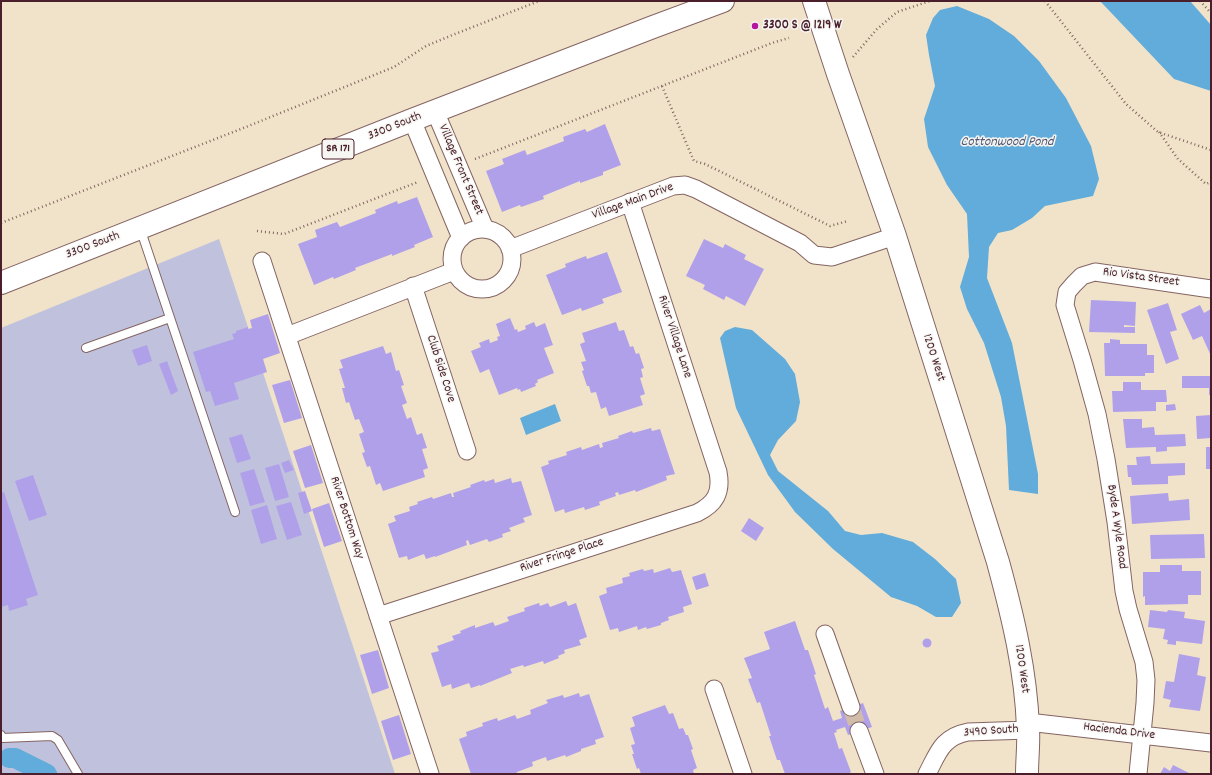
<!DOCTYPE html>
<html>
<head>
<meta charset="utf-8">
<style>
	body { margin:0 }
	#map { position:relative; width:1212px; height:775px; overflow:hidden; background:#f1e3c9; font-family:Dekko,sans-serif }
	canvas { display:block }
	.frame { position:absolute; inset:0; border:2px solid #4a1f2b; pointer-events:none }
</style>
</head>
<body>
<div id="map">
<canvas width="1212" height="775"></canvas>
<div class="frame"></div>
</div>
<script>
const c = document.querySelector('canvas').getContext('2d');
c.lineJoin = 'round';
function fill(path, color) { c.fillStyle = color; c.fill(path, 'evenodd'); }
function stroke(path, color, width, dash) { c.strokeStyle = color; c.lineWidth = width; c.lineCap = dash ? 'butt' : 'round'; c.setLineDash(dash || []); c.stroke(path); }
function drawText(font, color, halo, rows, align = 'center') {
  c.font = font + ' Dekko,sans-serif'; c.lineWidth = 3; c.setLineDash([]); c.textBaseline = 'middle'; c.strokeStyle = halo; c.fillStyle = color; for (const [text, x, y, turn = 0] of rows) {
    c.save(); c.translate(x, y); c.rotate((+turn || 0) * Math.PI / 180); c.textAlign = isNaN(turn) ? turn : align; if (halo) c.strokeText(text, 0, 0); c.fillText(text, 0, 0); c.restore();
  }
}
fill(new Path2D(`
	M 219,239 L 395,774 L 1,774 L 1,328 Z`), '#c0c2dd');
fill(new Path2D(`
	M 1100,1 L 1190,1 L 1211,25 L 1211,91 L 1174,79 Z
	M 957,6 L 989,19 L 1014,36 L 1039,61 L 1066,98 L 1091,146 L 1099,179 L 1093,196 L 1045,206 L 1032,218 L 1012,230 L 998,233 L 989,247 L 987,278 L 1012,343 L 1038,474 L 1038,494 L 1009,490 L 1006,426 L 1001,397 L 984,343 L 967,309 L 960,287 L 969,257 L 967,214 L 947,185 L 928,147 L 924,119 L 935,86 L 929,55 L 926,35 L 933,18 L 940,10 Z
	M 735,327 L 752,330 L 785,359 L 795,374 L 800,402 L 796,421 L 778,440 L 770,455 L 778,471 L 828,511 L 845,531 L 861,535 L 882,533 L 913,542 L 935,559 L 956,579 L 961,603 L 952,617 L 936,617 L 917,606 L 891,597 L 833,549 L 795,512 L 768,475 L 736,408 L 720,338 L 725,331 Z
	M 555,404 L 561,421 L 526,435 L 520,418 Z`), '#61acda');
stroke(new Path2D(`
	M 9,758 L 15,758 L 47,774`), '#61acda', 20);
fill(new Path2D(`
	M 605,124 L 621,165 L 603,172 L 603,175 L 580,183 L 580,181 L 543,196 L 544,199 L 521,207 L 520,205 L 502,212 L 486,171 L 504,164 L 502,159 L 525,150 L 527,155 L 564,141 L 563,137 L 585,129 L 587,132 Z
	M 417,197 L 433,237 L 414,245 L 415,247 L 392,256 L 392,254 L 355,268 L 356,270 L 334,279 L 333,277 L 314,285 L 298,244 L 317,237 L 315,230 L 337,222 L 340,227 L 376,213 L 375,210 L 397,201 L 398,204 Z
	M 704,239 L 723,248 L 725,244 L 746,255 L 744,259 L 764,269 L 745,306 L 726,296 L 724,300 L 703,289 L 705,285 L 686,276 Z
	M 607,252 L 622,292 L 602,299 L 604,303 L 582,311 L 581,308 L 562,315 L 546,275 L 566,267 L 565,264 L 586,256 L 587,259 Z
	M 1091,300 L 1136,302 L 1135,326 L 1124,325 L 1124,327 L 1135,327 L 1135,333 L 1089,332 Z
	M 1168,303 L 1177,330 L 1170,332 L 1179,359 L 1166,364 L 1147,310 Z
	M 1200,305 L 1204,313 L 1211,309 L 1211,356 L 1202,336 L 1193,340 L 1181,314 Z
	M 268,314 L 280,353 L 263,359 L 267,372 L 234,383 L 239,399 L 215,406 L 210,391 L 206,392 L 193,352 L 234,339 L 232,334 L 236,333 L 236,331 L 248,327 L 248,329 L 252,328 L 250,320 Z
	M 510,318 L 515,330 L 517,329 L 518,332 L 526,329 L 525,326 L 534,322 L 536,327 L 545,323 L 553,345 L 544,348 L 554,373 L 537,380 L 538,382 L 535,384 L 536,386 L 521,392 L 520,389 L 518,390 L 517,388 L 499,395 L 489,369 L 480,373 L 471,351 L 481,347 L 479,343 L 489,339 L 490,343 L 498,340 L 497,337 L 500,336 L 496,324 Z
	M 616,322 L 619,331 L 624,330 L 630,347 L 633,346 L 636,354 L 639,353 L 644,368 L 641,369 L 643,377 L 640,378 L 645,394 L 640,396 L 643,405 L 609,416 L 606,407 L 601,409 L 596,392 L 591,393 L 589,386 L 587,386 L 582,371 L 584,370 L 581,362 L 586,361 L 580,344 L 585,342 L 582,333 Z
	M 1110,339 L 1120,340 L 1120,344 L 1147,344 L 1147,355 L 1154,355 L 1154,373 L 1145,373 L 1145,376 L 1105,376 L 1104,343 L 1110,343 Z
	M 147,345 L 152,361 L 138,366 L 132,350 Z
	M 383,346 L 386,354 L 391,352 L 396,371 L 399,370 L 404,385 L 401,386 L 407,403 L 402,405 L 407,419 L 411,417 L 417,435 L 422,433 L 427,448 L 422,449 L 428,468 L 423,470 L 425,477 L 383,491 L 380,483 L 376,485 L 370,466 L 367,467 L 362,453 L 365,452 L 359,434 L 364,432 L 359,419 L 355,420 L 349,402 L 346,403 L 342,388 L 345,388 L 339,369 L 343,368 L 340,360 Z
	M 167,361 L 178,391 L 171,395 L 159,364 Z
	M 1182,376 L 1211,376 L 1211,395 L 1209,395 L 1209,388 L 1182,388 Z
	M 290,380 L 302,418 L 284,423 L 272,385 Z
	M 1123,382 L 1141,382 L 1141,390 L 1166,390 L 1167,402 L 1156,402 L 1156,411 L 1113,412 L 1112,391 L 1123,391 Z
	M 1175,404 L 1176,410 L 1166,411 L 1166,405 Z
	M 1211,415 L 1211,438 L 1197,439 L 1196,416 Z
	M 1123,419 L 1142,419 L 1142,428 L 1154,427 L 1155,435 L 1185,434 L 1186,446 L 1167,447 L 1167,451 L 1156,452 L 1156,447 L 1126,448 Z
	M 651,428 L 652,431 L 660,429 L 675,474 L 666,476 L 667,480 L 636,492 L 635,490 L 619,495 L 618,492 L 615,493 L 616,496 L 599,502 L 600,505 L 585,510 L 584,507 L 565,513 L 564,509 L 555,512 L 541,467 L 549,464 L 548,461 L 567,455 L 566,452 L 581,447 L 582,450 L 599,444 L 600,448 L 603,447 L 602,443 L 619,438 L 618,436 L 632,431 L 633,433 Z
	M 242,434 L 251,459 L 237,463 L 229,438 Z
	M 311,445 L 323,483 L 305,488 L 293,451 Z
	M 1206,447 L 1211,447 L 1211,469 L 1206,469 Z
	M 1150,456 L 1151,464 L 1185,463 L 1185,475 L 1168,476 L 1168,484 L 1132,485 L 1131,477 L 1128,477 L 1127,465 L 1137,465 L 1136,457 Z
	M 289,460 L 294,470 L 285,473 L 281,463 Z
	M 279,464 L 289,497 L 275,501 L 265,468 Z
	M 254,469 L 265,502 L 250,506 L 240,473 Z
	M 33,475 L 47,515 L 29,521 L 15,481 Z
	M 511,478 L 512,483 L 521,481 L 532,515 L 523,518 L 525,522 L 509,528 L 511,531 L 502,534 L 503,537 L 489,542 L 487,539 L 470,545 L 468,540 L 466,541 L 467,545 L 435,557 L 435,556 L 426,559 L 424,554 L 408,560 L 407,556 L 399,558 L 388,524 L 396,521 L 394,516 L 410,511 L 409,507 L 418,504 L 417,502 L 432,497 L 433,499 L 451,493 L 452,497 L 454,497 L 453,493 L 471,487 L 470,485 L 484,480 L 485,482 L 494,479 L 495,483 Z
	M 305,491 L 312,511 L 304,514 L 298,493 Z
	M 4,492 L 38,595 L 26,599 L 28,605 L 9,611 L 8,605 L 1,607 L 1,493 Z
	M 1168,493 L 1169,501 L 1189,499 L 1190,520 L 1132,524 L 1130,496 Z
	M 291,502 L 302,535 L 287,540 L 276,506 Z
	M 329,503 L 342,541 L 324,547 L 312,509 Z
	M 267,505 L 277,539 L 261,544 L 251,510 Z
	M 749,518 L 764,528 L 756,541 L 741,531 Z
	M 1204,534 L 1205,558 L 1151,559 L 1150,535 Z
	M 1160,565 L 1182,565 L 1182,571 L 1201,571 L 1201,595 L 1188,595 L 1188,604 L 1145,605 L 1145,596 L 1143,597 L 1143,572 L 1160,572 Z
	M 670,568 L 672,572 L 681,570 L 692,604 L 683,607 L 684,612 L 668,617 L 669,620 L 661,623 L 661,625 L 647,629 L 646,627 L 638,630 L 637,626 L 619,632 L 618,628 L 610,630 L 599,596 L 607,593 L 606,588 L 623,583 L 622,578 L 630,576 L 629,573 L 643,569 L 644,571 L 653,569 L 654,573 Z
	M 705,573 L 709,586 L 696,590 L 692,577 Z
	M 566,601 L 568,606 L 576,603 L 587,637 L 579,640 L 581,645 L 564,650 L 565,653 L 558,656 L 559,658 L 544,664 L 543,661 L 524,667 L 523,665 L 510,669 L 512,673 L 480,686 L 480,685 L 471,688 L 469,683 L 452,689 L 451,684 L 442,687 L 431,653 L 439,651 L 437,646 L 454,640 L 452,636 L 461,633 L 460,631 L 475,625 L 475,628 L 493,622 L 495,626 L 509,621 L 507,617 L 525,611 L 524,608 L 539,603 L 540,606 L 548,603 L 550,607 Z
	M 1150,610 L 1167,612 L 1168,610 L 1185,612 L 1184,618 L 1205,621 L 1202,644 L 1176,641 L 1176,645 L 1167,644 L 1168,640 L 1163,639 L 1165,629 L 1148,627 Z
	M 795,621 L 805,650 L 808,650 L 816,674 L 814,675 L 825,709 L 828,707 L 833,721 L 842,718 L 840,711 L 863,703 L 872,727 L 848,735 L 845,727 L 836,730 L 837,732 L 834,733 L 839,749 L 842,748 L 851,772 L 848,774 L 785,774 L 780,760 L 777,760 L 769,736 L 771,736 L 760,702 L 757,703 L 748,679 L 752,678 L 744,658 L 770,649 L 764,632 Z
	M922.5 643a4.5 4.5 0 1 1 9 0a4.5 4.5 0 1 1-9 0Z
	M 378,650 L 389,688 L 372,694 L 360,655 Z
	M 1179,654 L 1200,658 L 1197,675 L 1206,677 L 1200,711 L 1169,707 L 1171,700 L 1163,698 L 1166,681 L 1174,682 Z
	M 579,693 L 580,697 L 589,694 L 604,737 L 595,740 L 596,744 L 581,749 L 581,751 L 566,757 L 565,755 L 547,761 L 546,757 L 532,762 L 533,766 L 517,772 L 516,774 L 471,774 L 459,739 L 467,736 L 466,732 L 483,726 L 482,723 L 497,718 L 498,721 L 515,715 L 517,719 L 531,714 L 530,710 L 548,703 L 546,700 L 563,695 L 564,698 Z
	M 665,705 L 669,714 L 673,713 L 679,729 L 683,728 L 686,735 L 688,735 L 693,749 L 691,750 L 697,768 L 693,770 L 694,774 L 641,774 L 639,768 L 637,769 L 632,754 L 634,754 L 631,745 L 635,744 L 630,728 L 635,726 L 632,717 Z
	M 399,715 L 411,754 L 393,760 L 381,721 Z
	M 1173,765 L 1189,773 L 1188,774 L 1160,774 L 1164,767 L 1170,771 Z`), '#b0a0ea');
stroke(new Path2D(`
	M 851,707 L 859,731`), '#d0bca9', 17, [17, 8]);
const lane = new Path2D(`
	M 140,228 L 235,512
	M 86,348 L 170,318
	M 1,735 L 2,738 L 52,736 L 58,740 L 78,774`);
const street = new Path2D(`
	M 435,111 L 485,229
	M 412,120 L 461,238
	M452 259a30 30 0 1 1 60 0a30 30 0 1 1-60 0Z
	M 510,249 L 673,186 L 685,185 L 696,189 L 800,243 L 814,255 L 832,257 L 895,236
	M 262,261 L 430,774
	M 413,286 L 467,451
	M 287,336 L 454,271
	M 378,616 L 697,513 C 715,504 722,493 718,472 L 630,202
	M 825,634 L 851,707
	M 714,689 L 743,774
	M 1028,722 L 1211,743
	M 859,731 L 875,774
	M 927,774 C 938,753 942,737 968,732 L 1028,730
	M 1138,774 L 1145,703 L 1146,680 L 1144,662 L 1128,609 L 1124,591 L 1116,522 L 1106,459 L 1097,414 L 1082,360 L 1065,305 L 1067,292 L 1074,284 L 1082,276 L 1095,272 L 1211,289`);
const secondary = new Path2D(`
	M 814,1 L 838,74 L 895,236 L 998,562 C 1013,617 1026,671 1028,728 C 1029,743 1027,759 1027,774`);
const primary = new Path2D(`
	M 1,283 L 412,120 L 653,27 L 723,1`);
stroke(lane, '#846462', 10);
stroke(street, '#846462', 19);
stroke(secondary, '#846462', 24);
stroke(primary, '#846462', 24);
stroke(new Path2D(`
	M 1045,1 L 1126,104 L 1158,132 L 1211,150
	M 1200,1 L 1211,13
	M 853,57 L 877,29 L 897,12 L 930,1
	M 662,86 L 690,152 L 694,161 L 705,164 L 830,226 L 848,221
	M 1159,132 L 1178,159 L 1206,184 L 1211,182
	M 475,159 L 772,43 L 789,38
	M 1,223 L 246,127 L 394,67 L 426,46 L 455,34 L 539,1
	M 257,231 L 284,234 L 418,182`), '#846462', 2.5, [1, 3]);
stroke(lane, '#fff', 8);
stroke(street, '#fff', 17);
stroke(secondary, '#fff', 22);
stroke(primary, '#fff', 22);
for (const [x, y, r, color] of [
	[755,26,4,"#b5179e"]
]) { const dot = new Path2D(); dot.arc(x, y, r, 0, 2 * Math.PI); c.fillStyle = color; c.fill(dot); stroke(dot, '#f6f6f2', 1.5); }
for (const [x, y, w] of [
	[338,149,32]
]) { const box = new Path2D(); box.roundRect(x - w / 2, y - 10, w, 20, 3); c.fillStyle = '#f6f6f2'; c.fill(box); stroke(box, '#4a1f2b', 1); }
drawText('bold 12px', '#4a1f2b', null, [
	["SR 171",338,149]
]);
drawText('bold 13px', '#4a1f2b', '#f6f6f2', [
	["3300 S @ 1219 W",763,26]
], 'left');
drawText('13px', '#4a1f2b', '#f6f6f2', [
	["3300 South",395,127,-22],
	["Village Front Street",460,170,67],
	["Village Main Drive",633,202,-20],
	["3300 South",93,246,-21],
	["Rio Vista Street",1141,278,8],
	["River Village Lane",674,337,72],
	["1200 West",933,358,72],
	["Club Side Cove",440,369,72],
	["River Bottom Way",346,518,72],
	["Byde A Wyle Road",1116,527,82],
	["River Fringe Place",562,556,-18],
	["1200 West",1021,669,82],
	["3490 South",991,732,-4],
	["Hacienda Drive",1119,732,7]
]);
drawText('italic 14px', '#535771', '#f6f6f2', [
	["Cottonwood Pond",1007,143]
]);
</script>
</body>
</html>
